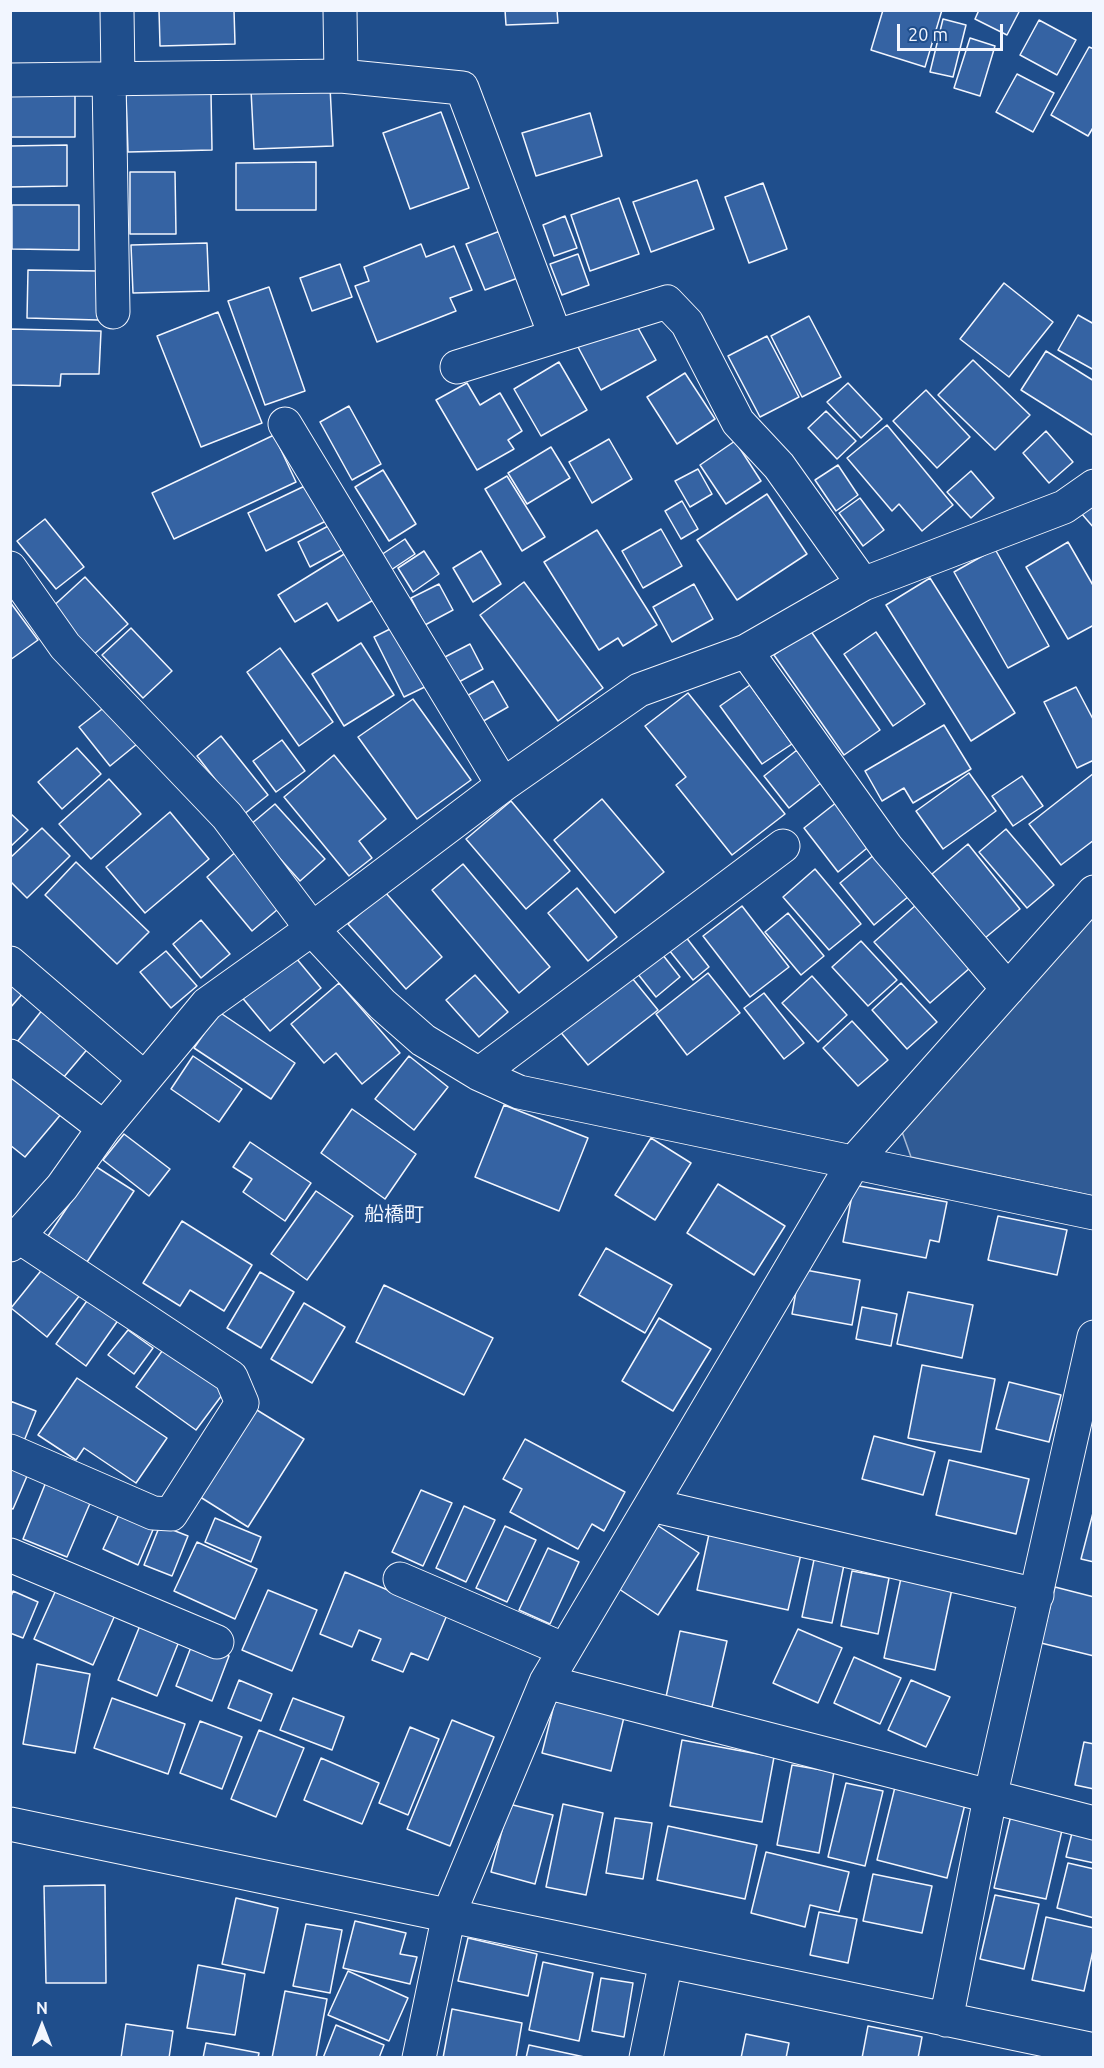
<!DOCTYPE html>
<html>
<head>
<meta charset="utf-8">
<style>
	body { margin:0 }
	#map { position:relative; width:1104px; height:2068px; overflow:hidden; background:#1f4e8c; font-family:Ubuntu,sans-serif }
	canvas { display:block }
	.frame { position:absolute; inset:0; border:12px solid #f2f6ff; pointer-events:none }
	.north { position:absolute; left:12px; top:1996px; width:60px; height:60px; -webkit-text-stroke:4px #1f4e8c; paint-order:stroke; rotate:0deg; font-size:16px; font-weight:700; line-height:24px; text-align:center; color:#f2f6ff }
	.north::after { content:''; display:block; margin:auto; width:21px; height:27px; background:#f2f6ff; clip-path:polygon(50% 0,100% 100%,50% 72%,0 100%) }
	.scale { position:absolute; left:897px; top:24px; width:106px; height:27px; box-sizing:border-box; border:3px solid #f2f6ff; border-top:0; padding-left:8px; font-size:18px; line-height:21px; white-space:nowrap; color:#f2f6ff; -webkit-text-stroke:4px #1f4e8c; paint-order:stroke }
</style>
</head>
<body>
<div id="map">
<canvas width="1104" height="2068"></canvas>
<div class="frame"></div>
<div class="north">N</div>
<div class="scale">20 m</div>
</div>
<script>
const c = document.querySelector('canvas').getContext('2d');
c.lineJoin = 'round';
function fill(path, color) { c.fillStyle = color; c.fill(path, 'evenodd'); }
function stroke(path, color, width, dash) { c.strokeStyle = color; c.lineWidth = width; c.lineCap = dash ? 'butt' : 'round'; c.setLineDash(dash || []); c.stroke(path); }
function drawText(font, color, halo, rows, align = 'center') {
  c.font = font + ' Ubuntu,"Noto Sans JP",sans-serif'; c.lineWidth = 4.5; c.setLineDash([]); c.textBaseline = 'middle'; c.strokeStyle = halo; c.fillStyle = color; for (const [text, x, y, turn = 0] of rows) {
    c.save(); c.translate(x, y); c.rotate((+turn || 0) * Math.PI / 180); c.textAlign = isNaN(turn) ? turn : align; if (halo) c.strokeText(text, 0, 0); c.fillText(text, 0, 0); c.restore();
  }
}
const green = new Path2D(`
	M 1093,912 L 1093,1196 L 911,1157 L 901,1129 Z`);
fill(green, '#305b95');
stroke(green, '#a8bbd7', 1.5);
const building = new Path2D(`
	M 159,10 L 234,10 L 235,44 L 160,46 Z
	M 505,10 L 557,10 L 558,23 L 506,25 Z
	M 883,10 L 942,10 L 925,67 L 871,50 Z
	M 979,10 L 1020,10 L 1007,35 L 975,19 Z
	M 943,19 L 966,25 L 953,77 L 930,72 Z
	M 1039,20 L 1076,40 L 1057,75 L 1020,55 Z
	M 970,38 L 995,46 L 980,96 L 954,88 Z
	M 1089,47 L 1094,49 L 1094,126 L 1088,136 L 1051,115 Z
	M 1017,74 L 1054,93 L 1033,132 L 996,112 Z
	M 330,87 L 333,146 L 254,149 L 251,90 Z
	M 10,90 L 75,90 L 75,137 L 10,137 Z
	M 211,92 L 212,150 L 128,152 L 126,94 Z
	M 441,112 L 469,188 L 410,209 L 383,133 Z
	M 590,113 L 602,156 L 536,176 L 522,133 Z
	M 67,145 L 67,186 L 10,187 L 10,146 Z
	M 316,162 L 316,210 L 236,210 L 236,163 Z
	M 130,172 L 175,172 L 176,234 L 130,234 Z
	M 697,180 L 714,229 L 651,252 L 633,202 Z
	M 763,183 L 787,249 L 749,263 L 725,197 Z
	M 619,198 L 639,254 L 590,271 L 571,215 Z
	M 12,205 L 79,205 L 79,250 L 12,249 Z
	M 565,216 L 577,248 L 554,256 L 543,225 Z
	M 500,231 L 518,278 L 485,290 L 466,244 Z
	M 207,243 L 209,291 L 133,293 L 131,245 Z
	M 421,244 L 426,257 L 454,246 L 472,290 L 450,298 L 456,311 L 377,342 L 355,286 L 369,281 L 364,267 Z
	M 578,254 L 589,285 L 562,295 L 550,264 Z
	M 340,264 L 352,297 L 312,311 L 300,278 Z
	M 28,270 L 99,271 L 98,320 L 27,318 Z
	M 1004,283 L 1053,322 L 1009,377 L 960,339 Z
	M 269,287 L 305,391 L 265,405 L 228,301 Z
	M 218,312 L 262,423 L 201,447 L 157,336 Z
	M 1078,315 L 1094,324 L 1094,370 L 1058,350 Z
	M 809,316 L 841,377 L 802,397 L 771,336 Z
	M 632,317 L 656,360 L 601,390 L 578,347 Z
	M 10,329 L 101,331 L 99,374 L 61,374 L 60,386 L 10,385 Z
	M 767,336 L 799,397 L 760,417 L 728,356 Z
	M 1046,351 L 1094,381 L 1094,436 L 1021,390 Z
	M 973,360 L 1030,415 L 995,450 L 938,395 Z
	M 559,362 L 587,410 L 541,436 L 514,389 Z
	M 685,373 L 715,419 L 677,444 L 647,397 Z
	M 467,383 L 480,405 L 500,393 L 522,431 L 508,440 L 514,449 L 477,470 L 436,400 Z
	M 848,383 L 882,419 L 861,438 L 827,402 Z
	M 926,390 L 970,437 L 937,468 L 893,421 Z
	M 349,406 L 381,464 L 352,480 L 320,422 Z
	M 826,411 L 856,441 L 837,459 L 808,428 Z
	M 887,425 L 953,505 L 922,531 L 899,504 L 892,511 L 847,458 Z
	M 1046,431 L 1073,462 L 1049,483 L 1023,453 Z
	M 274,435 L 296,482 L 174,539 L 152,493 Z
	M 609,439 L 632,479 L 592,503 L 569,462 Z
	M 735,441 L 761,481 L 726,504 L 700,465 Z
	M 551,447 L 570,478 L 527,504 L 508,473 Z
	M 838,465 L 858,495 L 836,511 L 815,480 Z
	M 698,469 L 712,494 L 690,507 L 675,481 Z
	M 383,470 L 416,524 L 389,541 L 355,487 Z
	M 971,471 L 994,498 L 971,518 L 947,492 Z
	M 507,476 L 545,537 L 522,551 L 485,489 Z
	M 311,483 L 328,520 L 266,551 L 248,513 Z
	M 767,494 L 807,554 L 737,600 L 697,540 Z
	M 860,498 L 884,530 L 863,546 L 839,513 Z
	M 682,501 L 698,529 L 681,539 L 665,511 Z
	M 1094,503 L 1094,528 L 1081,513 Z
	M 45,519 L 84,567 L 56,589 L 17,541 Z
	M 332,524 L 345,548 L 310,567 L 298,542 Z
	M 661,529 L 682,566 L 643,588 L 622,551 Z
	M 597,530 L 657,625 L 623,646 L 618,638 L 599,650 L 544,562 Z
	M 405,539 L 415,554 L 391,570 L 381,555 Z
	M 1068,542 L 1094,587 L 1094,625 L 1068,639 L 1026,567 Z
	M 995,549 L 1049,646 L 1008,668 L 954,572 Z
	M 424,551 L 439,574 L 413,592 L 398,568 Z
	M 481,551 L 501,584 L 473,602 L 453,568 Z
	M 346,553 L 375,599 L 338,621 L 327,603 L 295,622 L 278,595 Z
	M 85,577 L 128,624 L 92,656 L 49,610 Z
	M 930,578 L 1015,713 L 971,741 L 886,605 Z
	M 524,582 L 603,688 L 558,721 L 480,615 Z
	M 439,584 L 453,610 L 425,625 L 411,598 Z
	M 694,584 L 713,619 L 672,642 L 653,607 Z
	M 10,602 L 38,640 L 10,660 Z
	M 400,624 L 431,684 L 404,697 L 374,637 Z
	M 131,628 L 172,671 L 143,698 L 102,655 Z
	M 810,630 L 880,730 L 844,755 L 774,655 Z
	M 876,632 L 925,704 L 893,726 L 844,654 Z
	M 361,643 L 394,695 L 344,726 L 312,674 Z
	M 470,644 L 483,669 L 455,684 L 441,659 Z
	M 280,648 L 333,722 L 299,746 L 247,672 Z
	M 493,681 L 508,707 L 480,723 L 465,697 Z
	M 750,685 L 792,744 L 762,764 L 720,706 Z
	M 1076,687 L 1094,721 L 1094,760 L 1077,768 L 1044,702 Z
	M 688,693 L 785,814 L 732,855 L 676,785 L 686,777 L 645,726 Z
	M 413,699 L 471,780 L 417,819 L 358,737 Z
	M 106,706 L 137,744 L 110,766 L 79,727 Z
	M 944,725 L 971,769 L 913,803 L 904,788 L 882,801 L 865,771 Z
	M 221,736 L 268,795 L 243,815 L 197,756 Z
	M 282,740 L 305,771 L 276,792 L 253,761 Z
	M 77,748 L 101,774 L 62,809 L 38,782 Z
	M 797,750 L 822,782 L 789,808 L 764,776 Z
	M 334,755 L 386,819 L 359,841 L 372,858 L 349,876 L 284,797 Z
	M 969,773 L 996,811 L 943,849 L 916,811 Z
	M 1094,773 L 1094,840 L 1061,865 L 1029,824 Z
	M 1022,776 L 1043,806 L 1013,826 L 992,796 Z
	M 109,779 L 141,814 L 91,859 L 59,824 Z
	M 602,799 L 664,872 L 615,913 L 554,840 Z
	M 511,801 L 570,871 L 526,909 L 466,839 Z
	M 837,802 L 872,844 L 838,872 L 804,828 Z
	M 275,804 L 325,859 L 300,881 L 250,825 Z
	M 170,812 L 209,859 L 145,913 L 106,867 Z
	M 10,813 L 28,830 L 10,847 Z
	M 42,828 L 70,856 L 27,898 L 10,881 L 10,858 Z
	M 1006,829 L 1054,885 L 1027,908 L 979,852 Z
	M 968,844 L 1020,909 L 985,938 L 932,874 Z
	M 238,850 L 284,904 L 252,931 L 207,877 Z
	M 875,854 L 909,896 L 874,925 L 840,883 Z
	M 76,862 L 149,932 L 117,964 L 45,895 Z
	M 463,864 L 550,967 L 519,993 L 432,890 Z
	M 815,869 L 861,924 L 829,950 L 783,897 Z
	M 577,888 L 617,937 L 588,961 L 548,913 Z
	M 385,892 L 442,957 L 406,989 L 348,924 Z
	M 916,905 L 971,967 L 930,1003 L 874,942 Z
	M 742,906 L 789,967 L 750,997 L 703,936 Z
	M 788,913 L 824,956 L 801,975 L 765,932 Z
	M 201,920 L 230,954 L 201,978 L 173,944 Z
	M 682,932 L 709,967 L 693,980 L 665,945 Z
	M 861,941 L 897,980 L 868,1006 L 832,967 Z
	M 659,950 L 680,977 L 656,997 L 634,969 Z
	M 166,951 L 197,986 L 171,1008 L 140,972 Z
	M 291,952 L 321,988 L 270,1031 L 240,995 Z
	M 628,973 L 658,1010 L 588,1065 L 558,1029 Z
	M 708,973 L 740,1013 L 687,1055 L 656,1014 Z
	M 475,975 L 508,1012 L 479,1037 L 446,1000 Z
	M 812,976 L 847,1015 L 818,1042 L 782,1003 Z
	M 10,981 L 24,992 L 10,1008 Z
	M 339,983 L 400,1053 L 362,1084 L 336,1053 L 324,1063 L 291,1024 Z
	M 901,983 L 937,1022 L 907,1049 L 872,1010 Z
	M 764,993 L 804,1043 L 784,1059 L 744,1008 Z
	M 43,1009 L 90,1046 L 63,1078 L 17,1042 Z
	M 219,1012 L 295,1063 L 271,1099 L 194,1048 Z
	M 852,1021 L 888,1060 L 858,1086 L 823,1048 Z
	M 193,1056 L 242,1089 L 219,1122 L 171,1089 Z
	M 409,1056 L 448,1087 L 414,1130 L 375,1099 Z
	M 10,1070 L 62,1113 L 25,1157 L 10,1145 Z
	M 504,1105 L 588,1138 L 559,1211 L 475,1177 Z
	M 352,1109 L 416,1154 L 385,1199 L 321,1153 Z
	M 124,1134 L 170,1169 L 149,1196 L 103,1160 Z
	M 651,1138 L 691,1163 L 655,1220 L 615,1195 Z
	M 250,1142 L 311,1183 L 285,1221 L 243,1192 L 252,1179 L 233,1167 Z
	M 95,1166 L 134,1191 L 87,1262 L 48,1236 Z
	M 718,1184 L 785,1226 L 754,1275 L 687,1233 Z
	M 854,1185 L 947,1202 L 939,1242 L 930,1240 L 926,1258 L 843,1242 Z
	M 316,1191 L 353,1216 L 307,1280 L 271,1254 Z
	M 998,1216 L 1067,1230 L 1057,1275 L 988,1260 Z
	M 182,1221 L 252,1265 L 224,1311 L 190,1290 L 180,1306 L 143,1283 Z
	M 606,1248 L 672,1285 L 645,1333 L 579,1295 Z
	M 44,1267 L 80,1295 L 47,1337 L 11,1308 Z
	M 800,1269 L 860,1280 L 852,1325 L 792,1314 Z
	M 260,1272 L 294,1292 L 261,1348 L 227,1328 Z
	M 384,1285 L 493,1338 L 464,1395 L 356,1342 Z
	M 908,1292 L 973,1305 L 962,1358 L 897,1344 Z
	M 89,1298 L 119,1319 L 86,1366 L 56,1344 Z
	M 304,1303 L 345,1327 L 312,1383 L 271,1359 Z
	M 862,1307 L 897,1314 L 891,1346 L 856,1339 Z
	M 659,1318 L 711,1349 L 673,1411 L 622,1381 Z
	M 128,1330 L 153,1348 L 134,1374 L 108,1355 Z
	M 165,1347 L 225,1391 L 196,1430 L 136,1387 Z
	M 922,1365 L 995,1379 L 981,1452 L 908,1438 Z
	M 77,1378 L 167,1438 L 136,1483 L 84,1448 L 76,1460 L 38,1435 Z
	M 1009,1382 L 1061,1395 L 1049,1442 L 996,1429 Z
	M 10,1401 L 36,1411 L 24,1441 L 10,1436 Z
	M 252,1407 L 304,1439 L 248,1527 L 197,1495 Z
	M 874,1436 L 935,1452 L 923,1495 L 862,1479 Z
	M 525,1439 L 625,1492 L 604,1531 L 592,1524 L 578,1549 L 510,1512 L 522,1489 L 503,1479 Z
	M 949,1460 L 1029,1479 L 1016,1534 L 936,1515 Z
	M 10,1461 L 30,1469 L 13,1509 L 10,1508 Z
	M 46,1482 L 91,1501 L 67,1557 L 23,1539 Z
	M 421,1490 L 452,1503 L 423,1566 L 392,1552 Z
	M 464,1506 L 495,1520 L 466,1582 L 436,1568 Z
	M 1094,1509 L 1094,1562 L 1081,1559 Z
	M 121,1510 L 155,1525 L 138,1565 L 103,1549 Z
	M 215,1518 L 261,1537 L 251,1562 L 205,1542 Z
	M 160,1525 L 188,1536 L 172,1576 L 144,1565 Z
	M 657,1525 L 699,1553 L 658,1615 L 616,1587 Z
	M 505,1526 L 536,1540 L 507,1602 L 476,1588 Z
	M 709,1534 L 801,1554 L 788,1610 L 697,1590 Z
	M 197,1542 L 257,1569 L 235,1619 L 174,1591 Z
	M 548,1548 L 579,1562 L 550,1624 L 519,1610 Z
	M 815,1555 L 845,1560 L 832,1623 L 802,1617 Z
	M 852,1571 L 889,1578 L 878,1634 L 841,1626 Z
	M 345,1572 L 447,1615 L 428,1660 L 411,1653 L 403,1672 L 372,1660 L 381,1639 L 359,1630 L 352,1647 L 320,1634 Z
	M 901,1578 L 952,1589 L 935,1670 L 884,1658 Z
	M 1055,1587 L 1094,1597 L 1094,1656 L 1041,1643 Z
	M 56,1590 L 115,1615 L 93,1665 L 34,1639 Z
	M 268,1590 L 317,1610 L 292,1671 L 242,1650 Z
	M 13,1591 L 38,1602 L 23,1638 L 10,1633 L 10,1599 Z
	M 141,1623 L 180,1639 L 157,1696 L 118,1680 Z
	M 798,1629 L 842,1648 L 818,1703 L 773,1683 Z
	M 680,1631 L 727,1641 L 712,1707 L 666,1697 Z
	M 193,1642 L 229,1656 L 212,1701 L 176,1686 Z
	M 854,1657 L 901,1678 L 880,1724 L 834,1703 Z
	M 37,1664 L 90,1674 L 75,1753 L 23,1744 Z
	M 239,1680 L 272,1694 L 261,1721 L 228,1708 Z
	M 911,1680 L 950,1697 L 926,1747 L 888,1730 Z
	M 112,1698 L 185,1724 L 168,1774 L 94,1748 Z
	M 293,1698 L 344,1717 L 332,1750 L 280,1730 Z
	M 555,1701 L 624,1717 L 611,1771 L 542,1753 Z
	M 452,1720 L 494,1737 L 450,1846 L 407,1829 Z
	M 200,1721 L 242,1737 L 222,1789 L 180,1773 Z
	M 410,1727 L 439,1739 L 408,1815 L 379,1803 Z
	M 259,1730 L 304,1748 L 276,1817 L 231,1799 Z
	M 682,1740 L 774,1757 L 762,1822 L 670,1806 Z
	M 1084,1742 L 1094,1744 L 1094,1789 L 1075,1785 Z
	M 321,1758 L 379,1783 L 362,1824 L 304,1800 Z
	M 792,1765 L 834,1772 L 819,1853 L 777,1845 Z
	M 846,1783 L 883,1791 L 865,1866 L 828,1857 Z
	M 896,1783 L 966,1800 L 947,1878 L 877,1860 Z
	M 509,1804 L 553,1815 L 535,1884 L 491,1872 Z
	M 563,1804 L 603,1813 L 586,1895 L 546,1887 Z
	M 1011,1815 L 1063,1826 L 1046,1899 L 994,1888 Z
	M 615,1818 L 652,1823 L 643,1879 L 606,1873 Z
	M 668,1826 L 757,1845 L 745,1899 L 657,1880 Z
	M 1073,1829 L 1094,1834 L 1094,1863 L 1066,1857 Z
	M 766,1852 L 849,1872 L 839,1912 L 810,1905 L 805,1927 L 751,1913 Z
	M 1068,1863 L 1094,1869 L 1094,1918 L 1057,1908 Z
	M 873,1874 L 932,1886 L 922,1933 L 863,1921 Z
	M 105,1885 L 106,1983 L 46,1983 L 44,1886 Z
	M 995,1895 L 1039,1904 L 1024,1969 L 980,1959 Z
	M 236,1898 L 278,1908 L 264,1973 L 222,1964 Z
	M 819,1912 L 857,1919 L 848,1963 L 810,1955 Z
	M 1046,1917 L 1094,1928 L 1094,1946 L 1084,1991 L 1032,1980 Z
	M 355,1921 L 406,1933 L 400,1954 L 417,1957 L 410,1984 L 343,1968 Z
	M 306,1924 L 342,1930 L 330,1993 L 293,1986 Z
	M 468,1938 L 537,1954 L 528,1996 L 458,1981 Z
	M 543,1962 L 593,1973 L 579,2041 L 529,2030 Z
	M 198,1965 L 245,1974 L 235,2035 L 187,2028 Z
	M 348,1971 L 408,1998 L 389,2041 L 328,2015 Z
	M 601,1978 L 633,1983 L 624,2037 L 592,2031 Z
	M 285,1991 L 327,1999 L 316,2058 L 272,2058 Z
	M 452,2009 L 522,2023 L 516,2058 L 443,2058 Z
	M 126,2024 L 173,2031 L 169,2058 L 121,2058 Z
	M 336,2025 L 384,2045 L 379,2058 L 323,2058 Z
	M 868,2026 L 922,2037 L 918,2058 L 862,2058 Z
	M 746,2034 L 789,2043 L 786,2058 L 741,2058 Z
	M 206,2043 L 259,2053 L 258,2058 L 203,2058 Z
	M 529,2045 L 589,2058 L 526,2058 Z`);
fill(building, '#3563a3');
stroke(building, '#f2f6ff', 1.5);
const minor = new Path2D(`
	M 117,10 L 118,79
	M 340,10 L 341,76
	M 109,79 L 113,312
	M 10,80 L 341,76 L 462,88 L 555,335
	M 457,367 L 667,302 L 687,323 L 738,422 L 779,466 L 863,584
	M 285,424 L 503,785
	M 10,568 L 65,646 L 227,816 L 312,929 L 382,1004 L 423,1040 L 479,1074 L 519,1092 L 1094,1213
	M 746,651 L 887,848 L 1008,989
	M 10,963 L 144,1078
	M 10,1056 L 104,1128
	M 479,1074 L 783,846
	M 10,1245 L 62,1187 L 104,1128 L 207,1004 L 312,929 L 503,785 L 639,690 L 746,651 L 863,584 L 1064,507 L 1094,486
	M 10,1451 L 153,1513 L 171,1514 L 242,1403 L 231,1377 L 18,1236
	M 651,1505 L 1037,1595
	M 10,1555 L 217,1642
	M 400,1579 L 565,1650
	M 546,1682 L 1094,1823
	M 10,1824 L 1094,2050
	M 946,2020 L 990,1798 L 1094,1337
	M 419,2058 L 449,1914 L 546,1682 L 854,1162 L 1094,892
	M 646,2058 L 666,1961`);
stroke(minor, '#f2f6ff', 35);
stroke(minor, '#1f4e8c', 33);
drawText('20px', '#f2f6ff', '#1f4e8c', [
	["船橋町",394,1214]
]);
</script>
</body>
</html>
